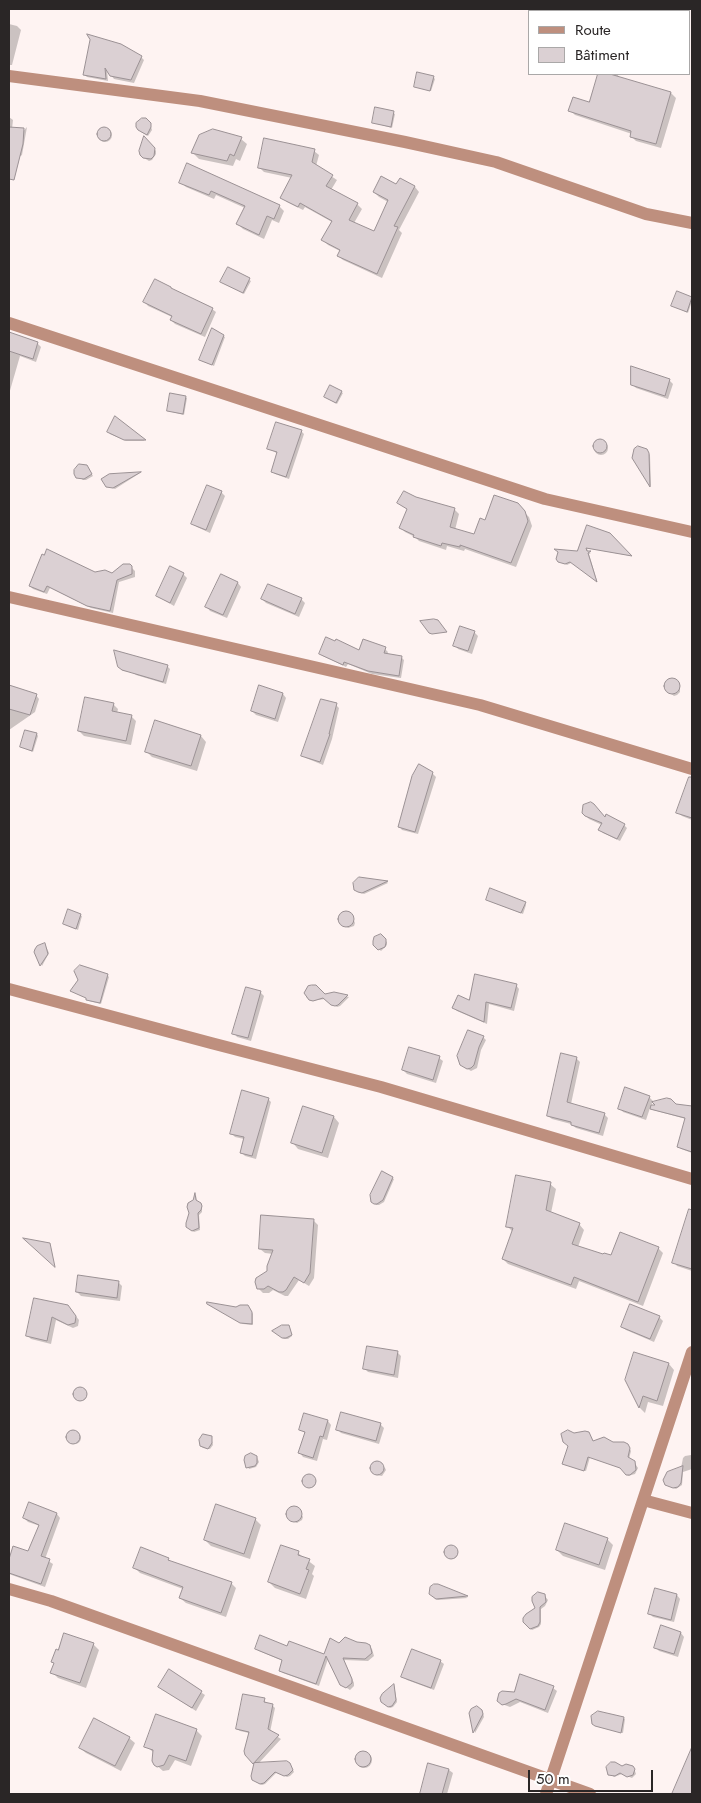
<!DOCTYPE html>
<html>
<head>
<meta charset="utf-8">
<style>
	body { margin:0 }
	#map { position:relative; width:701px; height:1803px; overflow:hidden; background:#fef3f2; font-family:Jost,sans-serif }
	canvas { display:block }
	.frame { position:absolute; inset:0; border:10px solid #2a2626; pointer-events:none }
	.legend { position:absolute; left:528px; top:10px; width:162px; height:65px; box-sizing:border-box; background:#fff; border:1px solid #aaa8a8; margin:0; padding:6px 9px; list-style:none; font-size:15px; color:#2a2626 }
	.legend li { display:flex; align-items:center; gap:10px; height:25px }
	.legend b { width:25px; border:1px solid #aaa8a8 }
	.scale { position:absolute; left:528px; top:1770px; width:125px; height:22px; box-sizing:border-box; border:2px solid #2a2626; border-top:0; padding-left:6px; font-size:15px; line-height:18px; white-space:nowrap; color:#2a2626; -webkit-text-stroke:4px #fff; paint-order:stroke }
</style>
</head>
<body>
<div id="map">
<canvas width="701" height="1803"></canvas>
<div class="frame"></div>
<ul class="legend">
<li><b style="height:6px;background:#be8f7e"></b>Route</li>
<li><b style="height:14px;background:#dbd0d3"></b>Bâtiment</li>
</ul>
<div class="scale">50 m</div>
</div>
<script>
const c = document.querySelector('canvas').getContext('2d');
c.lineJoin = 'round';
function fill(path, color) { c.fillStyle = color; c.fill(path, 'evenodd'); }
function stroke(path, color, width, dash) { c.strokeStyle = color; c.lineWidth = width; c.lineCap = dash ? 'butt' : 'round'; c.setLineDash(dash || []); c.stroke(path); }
fill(new Path2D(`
	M 9,24 L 17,26 L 21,30 L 12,65 L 9,65 Z
	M 141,57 L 144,60 L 134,83 L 114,79 L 107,70 L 108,81 L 87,77 L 84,74 Z
	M 599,74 L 617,74 L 620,78 L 671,93 L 676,98 L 661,148 L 636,141 L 631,136 L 632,134 L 575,115 L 570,110 L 590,103 Z
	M 433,77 L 435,79 L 431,91 L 415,86 Z
	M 393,113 L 395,114 L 392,128 L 374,123 Z
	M 9,117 L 13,120 L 12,129 L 9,128 Z
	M 150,123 L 152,130 L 148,136 L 141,132 Z
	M 27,127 L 22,155 L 19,157 L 9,153 L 9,147 Z
	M98 135a7 7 0 1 1 14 0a7 7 0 1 1-14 0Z
	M 145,138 L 156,151 L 156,154 L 152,160 L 149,161 L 144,158 Z
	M 241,139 L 247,144 L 240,161 L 236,159 L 233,166 L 199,159 L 193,153 Z
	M 314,151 L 319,155 L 316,166 L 337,180 L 331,190 L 357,204 L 362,209 L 354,223 L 375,233 L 388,202 L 379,197 L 374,192 L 397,186 L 400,180 L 415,187 L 419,192 L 399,230 L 402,233 L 382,278 L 343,260 L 338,256 L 340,251 L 328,245 L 323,240 L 332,222 L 305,207 L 303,210 L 287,202 L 282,197 L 292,178 L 264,172 L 259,167 Z
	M 181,182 L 279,206 L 284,211 L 279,223 L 272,220 L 264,239 L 243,229 L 238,224 L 245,208 L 216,195 L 214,199 L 186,187 Z
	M 229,268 L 251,281 L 244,294 L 223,283 Z
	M 691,298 L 692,301 L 688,313 L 673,306 Z
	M 145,302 L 212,309 L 216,312 L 205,337 L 175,324 L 171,320 L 172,317 L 148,306 Z
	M 9,333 L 37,343 L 41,347 L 36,362 L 20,356 L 9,394 Z
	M 223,336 L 225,337 L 214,366 L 202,361 Z
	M 669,380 L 673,384 L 668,399 L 636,388 L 632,384 Z
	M 341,392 L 343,393 L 337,404 L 325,397 Z
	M 185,397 L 187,398 L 184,415 L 168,411 Z
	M 116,418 L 145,441 L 126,441 L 110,434 L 109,432 Z
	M 301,431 L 304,434 L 289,479 L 275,474 L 272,471 L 278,454 L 268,448 Z
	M594 448a7 7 0 1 1 14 0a7 7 0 1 1-14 0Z
	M 648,452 L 650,455 L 651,487 L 633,458 Z
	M 88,468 L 93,476 L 86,480 L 83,480 L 75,474 Z
	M 140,473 L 115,489 L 107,486 L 109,475 Z
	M 221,492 L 225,496 L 210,533 L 197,527 L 193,524 Z
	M 415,498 L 455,510 L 459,514 L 455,530 L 475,536 L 486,521 L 522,510 L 529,517 L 532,526 L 516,567 L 465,549 L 464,551 L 447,546 L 446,550 L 419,541 L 415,537 L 405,532 L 401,528 L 408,510 L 399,503 Z
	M 610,534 L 631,556 L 587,548 L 588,552 L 591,553 L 589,554 L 597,581 L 573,562 L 567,565 L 559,561 Z
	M 129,565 L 135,571 L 135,577 L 119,582 L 113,613 L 91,608 L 50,588 L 47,594 L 33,589 L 30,586 L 94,573 L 112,575 Z
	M 170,568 L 183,574 L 187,578 L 174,606 L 157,596 Z
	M 221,575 L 238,583 L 241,587 L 227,618 L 210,611 L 207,607 Z
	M 262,599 L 301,599 L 305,603 L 299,617 L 266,603 Z
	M 474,632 L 478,636 L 472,654 L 458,649 L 455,645 Z
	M 385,649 L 388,652 L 387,655 L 401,657 L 404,660 L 401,678 L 372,674 L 348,664 L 346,667 L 323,656 L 320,653 Z
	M 167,666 L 170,669 L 166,684 L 136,675 L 133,672 L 123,671 L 120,668 Z
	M 668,680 L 676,680 L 680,685 L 680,692 L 677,695 L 674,696 L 665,689 L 665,682 Z
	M 10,687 L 36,695 L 39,699 L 35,712 L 9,730 L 9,692 Z
	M 260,687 L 283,694 L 286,698 L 278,722 L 256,715 L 252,711 Z
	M 113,704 L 118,709 L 117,713 L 131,716 L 136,721 L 131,745 L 84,736 L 79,731 Z
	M 336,705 L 339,708 L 332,739 L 323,765 L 306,758 L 302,755 Z
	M 37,734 L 38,736 L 33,752 L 21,747 Z
	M 201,736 L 206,742 L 197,771 L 152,757 L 146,751 Z
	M 432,773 L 436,777 L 418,834 L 402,830 L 399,826 Z
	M 686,789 L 692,791 L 692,820 L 682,816 L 678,812 Z
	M 586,816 L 605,819 L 624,825 L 627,828 L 620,841 L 603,833 L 600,830 L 602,825 L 589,819 Z
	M 359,879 L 387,882 L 388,883 L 364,894 L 357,891 Z
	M 489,901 L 525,903 L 526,905 L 523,914 Z
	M 68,911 L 82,916 L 78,930 L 64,924 Z
	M 344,913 L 350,913 L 351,914 L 355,923 L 354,926 L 348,928 L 341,921 L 340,918 Z
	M 380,936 L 387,942 L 387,945 L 381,951 L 375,945 Z
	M 45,944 L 49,953 L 42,966 L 36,952 Z
	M 107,975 L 109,977 L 101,1004 L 89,1001 L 88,998 L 72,991 Z
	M 516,985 L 519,989 L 514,1011 L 489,1004 L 487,1024 L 457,1011 L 454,1008 Z
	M 306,990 L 324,996 L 334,993 L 349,997 L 340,1006 L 337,1007 L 325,999 L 311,1001 L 306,997 Z
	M 260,992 L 264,996 L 251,1041 L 237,1037 L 234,1033 Z
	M 483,1037 L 486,1040 L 481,1050 L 477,1068 L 471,1071 L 464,1067 Z
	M 439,1058 L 443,1061 L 436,1083 L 407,1074 L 403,1070 Z
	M 576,1058 L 580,1062 L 571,1104 L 604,1114 L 608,1118 L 603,1136 L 576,1128 L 571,1124 L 552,1119 L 548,1116 Z
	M 649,1097 L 653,1101 L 651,1106 L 689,1118 L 692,1120 L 692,1153 L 681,1149 L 678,1146 L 686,1119 L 653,1110 L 650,1108 L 646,1120 L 623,1112 L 620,1108 Z
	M 268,1099 L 271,1102 L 256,1159 L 245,1156 L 241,1152 L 244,1139 L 235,1137 L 231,1133 Z
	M 304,1108 L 334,1117 L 339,1123 L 328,1158 L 298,1149 L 293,1143 Z
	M 392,1178 L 394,1179 L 384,1202 L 379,1205 L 376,1205 L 374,1203 Z
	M 550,1184 L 556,1189 L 551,1213 L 579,1224 L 584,1230 L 578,1247 L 612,1257 L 658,1248 L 663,1253 L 643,1306 L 579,1281 L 576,1289 L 508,1264 L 503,1259 L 513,1232 L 507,1226 Z
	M 196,1195 L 197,1202 L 202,1206 L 202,1212 L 199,1215 L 200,1230 L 194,1232 L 190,1229 Z
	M 313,1220 L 318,1225 L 314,1278 L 309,1286 L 299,1280 L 288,1296 L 285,1296 L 273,1290 L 269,1293 L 263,1293 L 258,1288 L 269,1271 L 273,1254 L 265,1253 L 260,1249 Z
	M 687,1221 L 692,1222 L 692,1271 L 677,1266 L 674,1262 Z
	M 118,1282 L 122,1286 L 120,1301 L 81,1296 L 77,1292 Z
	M 35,1300 L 71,1310 L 79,1320 L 78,1326 L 73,1328 L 56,1320 L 51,1344 L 31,1339 L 28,1336 Z
	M 210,1305 L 236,1309 L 249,1308 L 253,1314 L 253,1325 L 243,1324 Z
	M 659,1317 L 663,1321 L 654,1342 L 626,1330 L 622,1327 Z
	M 290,1328 L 292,1336 L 288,1339 L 284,1339 L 274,1331 Z
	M 398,1353 L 401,1356 L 398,1378 L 368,1372 L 364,1368 Z
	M 635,1354 L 669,1364 L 674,1370 L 663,1406 L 648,1402 L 645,1413 L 640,1408 L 626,1380 Z
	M75 1395a6 6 0 1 1 12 0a6 6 0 1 1-12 0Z
	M 328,1421 L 331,1425 L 327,1440 L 323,1439 L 317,1461 L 303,1457 L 300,1453 L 306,1434 L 300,1429 Z
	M 380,1424 L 384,1428 L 379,1444 L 341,1433 L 337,1429 Z
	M69 1438a6 6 0 1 1 12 0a6 6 0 1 1-12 0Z
	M 574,1434 L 590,1435 L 594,1442 L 629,1447 L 631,1451 L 629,1459 L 634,1462 L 638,1468 L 635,1474 L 628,1476 L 623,1469 L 590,1457 L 586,1471 L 565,1465 L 564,1464 Z
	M 211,1437 L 213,1445 L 210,1449 L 203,1448 L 201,1446 Z
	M 691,1455 L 692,1469 L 683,1472 L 682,1485 L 676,1489 L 668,1486 L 664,1480 L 668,1473 L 681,1468 L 683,1458 L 685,1456 Z
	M 257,1457 L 259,1462 L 256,1467 L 249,1469 L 248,1467 Z
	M 376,1461 L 385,1468 L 386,1470 L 382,1476 L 376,1475 L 372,1470 L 373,1464 Z
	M304 1482a6 6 0 1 1 12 0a6 6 0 1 1-12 0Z
	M 29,1503 L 57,1514 L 60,1518 L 45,1559 L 53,1564 L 45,1587 L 9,1574 L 9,1562 L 14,1548 L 29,1553 L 40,1526 L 28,1522 L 24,1518 Z
	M 294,1508 L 299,1511 L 303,1517 L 302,1520 L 297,1523 L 290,1520 L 288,1515 L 288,1511 Z
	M 255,1519 L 261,1525 L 250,1559 L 211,1546 L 205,1540 Z
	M 607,1539 L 613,1545 L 605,1570 L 563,1556 L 557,1550 Z
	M446 1553a6 6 0 1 1 12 0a6 6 0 1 1-12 0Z
	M 298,1553 L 315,1566 L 312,1574 L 314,1576 L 306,1599 L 275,1588 L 269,1582 Z
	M 168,1559 L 172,1563 L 231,1583 L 236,1588 L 226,1617 L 186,1603 L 180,1598 L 183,1589 L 140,1573 L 135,1568 Z
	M 438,1585 L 468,1598 L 438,1600 L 435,1599 L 430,1590 Z
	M 656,1590 L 677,1595 L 680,1599 L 674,1622 L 653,1617 L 650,1614 Z
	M 544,1595 L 548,1600 L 545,1606 L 541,1609 L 541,1624 L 539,1627 L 532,1630 L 529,1628 Z
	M 662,1627 L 681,1633 L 684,1637 L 678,1657 L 659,1651 L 655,1647 Z
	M 93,1644 L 99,1650 L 86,1688 L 58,1678 L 52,1672 L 55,1664 Z
	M 339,1644 L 369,1646 L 372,1649 L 374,1656 L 368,1661 L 344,1660 L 354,1683 L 354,1686 L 350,1690 L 341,1684 L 328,1659 L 319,1686 L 283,1673 L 280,1670 L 283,1661 L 259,1651 L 257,1649 L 288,1648 L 325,1655 Z
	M 440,1661 L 444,1664 L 434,1690 L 407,1680 L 403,1676 Z
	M 169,1671 L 205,1695 L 196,1711 L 159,1687 Z
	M 394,1685 L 397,1702 L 393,1707 L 390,1708 L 384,1703 L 383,1695 Z
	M 553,1688 L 557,1691 L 548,1713 L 520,1702 L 510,1707 L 502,1704 L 515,1693 Z
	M 264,1700 L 267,1704 L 272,1705 L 275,1708 L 270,1732 L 281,1739 L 258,1764 L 290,1764 L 294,1772 L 290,1776 L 287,1777 L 277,1772 L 265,1784 L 262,1785 L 256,1782 L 255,1764 L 246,1754 L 249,1733 L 240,1731 L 237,1729 Z
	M 471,1713 L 483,1713 L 484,1717 L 475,1733 Z
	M 623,1718 L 625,1719 L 623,1733 L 598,1727 L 596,1725 Z
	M 196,1730 L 202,1736 L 191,1766 L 175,1760 L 169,1770 L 163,1771 L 155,1764 L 154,1753 L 146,1746 Z
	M 129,1738 L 135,1743 L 121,1771 L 86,1753 L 80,1748 Z
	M356 1760a8 8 0 1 1 16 0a8 8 0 1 1-16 0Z
	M 690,1756 L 692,1757 L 692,1794 L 677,1794 L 675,1791 Z
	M 429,1764 L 449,1770 L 453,1773 L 447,1794 L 421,1794 Z
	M 622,1768 L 634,1768 L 636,1774 L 632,1778 L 622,1774 L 614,1777 L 607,1771 Z`), '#0003');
const building = new Path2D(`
	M 87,34 L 121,44 L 142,56 L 131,80 L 110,76 L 105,68 L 106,79 L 83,75 L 90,40 Z
	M 417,72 L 434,76 L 430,91 L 414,87 Z
	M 598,74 L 610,74 L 671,92 L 656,144 L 630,137 L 631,131 L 568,111 L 573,97 L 589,102 Z
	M 375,107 L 394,111 L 391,127 L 372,123 Z
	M 142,118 L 146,118 L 151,123 L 151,127 L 147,135 L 138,130 L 136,127 L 136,123 Z
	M97 134a7 7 0 1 1 14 0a7 7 0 1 1-14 0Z
	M 9,127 L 24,128 L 23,144 L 14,180 L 9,179 Z
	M 213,129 L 242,137 L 234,156 L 230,154 L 227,161 L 191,153 L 199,135 Z
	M 144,136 L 155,148 L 154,156 L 151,159 L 143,158 L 140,155 L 139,151 Z
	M 264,138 L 315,149 L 312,162 L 333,175 L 326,186 L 358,203 L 349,220 L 374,231 L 388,200 L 373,192 L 381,176 L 396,184 L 400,178 L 415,186 L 394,226 L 398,227 L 377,274 L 337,256 L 340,250 L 321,240 L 332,221 L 300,203 L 298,207 L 280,198 L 292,175 L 258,168 Z
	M 187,163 L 280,205 L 274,219 L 267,216 L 259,235 L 236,224 L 245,206 L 211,191 L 209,195 L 179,183 Z
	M 228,267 L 250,278 L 243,293 L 220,282 Z
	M 155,279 L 171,287 L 171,288 L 213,308 L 201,334 L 170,320 L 172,316 L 143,302 Z
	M 677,291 L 692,297 L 687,312 L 671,306 Z
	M 212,328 L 224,335 L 212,365 L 199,360 Z
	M 9,332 L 38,342 L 33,359 L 9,351 Z
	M 631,366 L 670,379 L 665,396 L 631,385 Z
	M 330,385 L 342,391 L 336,403 L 324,397 Z
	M 170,393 L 186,396 L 183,414 L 167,411 Z
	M 115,416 L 146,440 L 124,440 L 107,432 Z
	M 276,422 L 302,430 L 286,477 L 271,472 L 277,452 L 267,449 Z
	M593 446a7 7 0 1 1 14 0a7 7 0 1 1-14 0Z
	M 638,446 L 647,449 L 649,453 L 650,487 L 632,458 L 634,449 Z
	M 79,464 L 87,465 L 92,474 L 84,479 L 76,478 L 74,474 L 74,470 Z
	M 141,472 L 113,488 L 106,487 L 101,479 L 109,474 Z
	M 207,485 L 222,491 L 206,530 L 191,524 Z
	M 404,491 L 416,497 L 455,508 L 450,527 L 474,534 L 480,518 L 485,520 L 494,495 L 518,503 L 525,511 L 528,521 L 511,563 L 460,545 L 460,547 L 442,543 L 441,546 L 413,537 L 414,535 L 399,528 L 407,509 L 397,503 Z
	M 587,525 L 610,533 L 632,556 L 586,548 L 587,551 L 591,551 L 588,553 L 597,582 L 570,562 L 565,564 L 558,562 L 556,559 L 558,552 L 554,549 L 577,551 Z
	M 47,549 L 95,572 L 105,570 L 112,573 L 123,564 L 130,564 L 132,566 L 132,574 L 117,580 L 110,611 L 87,606 L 47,586 L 44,592 L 29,586 L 42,554 L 44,555 Z
	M 170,566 L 184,573 L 170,603 L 156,596 Z
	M 221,574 L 238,582 L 223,615 L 205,607 Z
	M 268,584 L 302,598 L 295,614 L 261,599 Z
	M 434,619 L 438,620 L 447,632 L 432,634 L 429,633 L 420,621 Z
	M 460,626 L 475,631 L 468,651 L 453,646 Z
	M 326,637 L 335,641 L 336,639 L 359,650 L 363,639 L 386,647 L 384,653 L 402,656 L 399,676 L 368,671 L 344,662 L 343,665 L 319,654 Z
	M 114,650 L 168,665 L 163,682 L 122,670 L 118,667 Z
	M664 686a8 8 0 1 1 16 0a8 8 0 1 1-16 0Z
	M 9,685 L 37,694 L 30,715 L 9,709 Z
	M 259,685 L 283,693 L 275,719 L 251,711 Z
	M 85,697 L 114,703 L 112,711 L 132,715 L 126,741 L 78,731 Z
	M 321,699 L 337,703 L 329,734 L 330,734 L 320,762 L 301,756 Z
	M 155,720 L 201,735 L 191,766 L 145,752 Z
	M 25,730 L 37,733 L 32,751 L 20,747 Z
	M 419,764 L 433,772 L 415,832 L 398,827 L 412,776 Z
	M 689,777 L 692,777 L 692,818 L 676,813 Z
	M 591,802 L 594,804 L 605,817 L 606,814 L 625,824 L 617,839 L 598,830 L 602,823 L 585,816 L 582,813 L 583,805 Z
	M 359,877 L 388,881 L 362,893 L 358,892 L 354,890 L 353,883 Z
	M 490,888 L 526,902 L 521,913 L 486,900 Z
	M 68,909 L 81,914 L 76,929 L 63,924 Z
	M338 919a8 8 0 1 1 16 0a8 8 0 1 1-16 0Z
	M 381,934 L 386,939 L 386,943 L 385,947 L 378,950 L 373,945 L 373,941 L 374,937 Z
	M 45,943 L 48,954 L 40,966 L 34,952 L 35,949 L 37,946 Z
	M 80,965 L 108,974 L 100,1003 L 86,1000 L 86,998 L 70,991 L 78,980 L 74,971 Z
	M 475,974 L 517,984 L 511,1008 L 486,1002 L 484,1022 L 452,1008 L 458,995 L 469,1000 Z
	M 312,985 L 316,985 L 325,994 L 334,992 L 348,995 L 338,1005 L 335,1006 L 331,1005 L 323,998 L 313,1001 L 309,1000 L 304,993 L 308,986 Z
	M 246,987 L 261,991 L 248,1038 L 232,1034 Z
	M 468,1030 L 484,1036 L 479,1047 L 474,1065 L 471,1068 L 467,1069 L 460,1065 L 457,1056 Z
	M 409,1047 L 440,1056 L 433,1080 L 402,1070 Z
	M 561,1053 L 577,1057 L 567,1102 L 605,1113 L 599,1133 L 571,1125 L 571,1122 L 547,1116 Z
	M 625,1087 L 650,1096 L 642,1117 L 618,1109 Z
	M 242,1090 L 269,1098 L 252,1156 L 240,1153 L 244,1137 L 230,1134 Z
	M 667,1098 L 671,1099 L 676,1104 L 692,1106 L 692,1152 L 677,1147 L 685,1118 L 650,1109 L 651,1105 L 655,1105 L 652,1102 Z
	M 303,1106 L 334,1116 L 322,1153 L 291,1143 Z
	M 382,1171 L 393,1177 L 383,1200 L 377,1204 L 374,1204 L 371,1202 L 370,1195 Z
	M 516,1175 L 551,1182 L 546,1210 L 580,1223 L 572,1244 L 603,1254 L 604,1253 L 611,1255 L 620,1232 L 659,1247 L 638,1302 L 574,1277 L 571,1285 L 502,1259 L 513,1228 L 506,1227 Z
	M 195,1193 L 196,1200 L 201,1203 L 202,1206 L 201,1210 L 198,1213 L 199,1228 L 192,1231 L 186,1227 L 186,1223 L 189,1213 L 187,1207 L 188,1203 L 193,1200 Z
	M 689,1209 L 692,1210 L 692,1269 L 672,1263 Z
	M 261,1215 L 314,1219 L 310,1273 L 304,1283 L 294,1277 L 286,1290 L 283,1292 L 279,1292 L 268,1286 L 264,1289 L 257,1289 L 255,1282 L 256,1278 L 267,1271 L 267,1266 L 273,1250 L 259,1249 Z
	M 23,1238 L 50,1243 L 55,1267 Z
	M 78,1275 L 119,1281 L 117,1298 L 76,1292 Z
	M 34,1298 L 68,1305 L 76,1316 L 75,1323 L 68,1325 L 52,1317 L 47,1341 L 26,1336 Z
	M 207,1302 L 236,1307 L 240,1305 L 248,1305 L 252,1312 L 252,1324 L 240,1323 L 207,1304 Z
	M 630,1304 L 660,1316 L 650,1339 L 621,1327 Z
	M 282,1325 L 289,1325 L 292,1335 L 286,1338 L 282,1338 L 272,1331 Z
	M 367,1346 L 398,1351 L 394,1375 L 363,1369 Z
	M 634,1352 L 669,1363 L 657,1401 L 643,1396 L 639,1408 L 625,1380 Z
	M73 1394a7 7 0 1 1 14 0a7 7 0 1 1-14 0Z
	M 341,1412 L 381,1423 L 376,1441 L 336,1430 Z
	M 304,1413 L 328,1420 L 323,1437 L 320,1436 L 313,1458 L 298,1453 L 305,1432 L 299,1430 Z
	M 568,1430 L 574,1433 L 585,1431 L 589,1432 L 593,1441 L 604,1437 L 613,1442 L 624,1442 L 628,1444 L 630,1448 L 628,1457 L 635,1461 L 636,1470 L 630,1475 L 626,1475 L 620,1468 L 588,1457 L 584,1471 L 562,1464 L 568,1446 L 563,1442 L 561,1434 Z
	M66 1437a7 7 0 1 1 14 0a7 7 0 1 1-14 0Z
	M 203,1434 L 212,1436 L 212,1443 L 208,1449 L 200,1446 L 199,1440 Z
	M 251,1453 L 257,1456 L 257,1463 L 255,1466 L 246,1468 L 244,1460 L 245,1456 Z
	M370 1468a7 7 0 1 1 14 0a7 7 0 1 1-14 0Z
	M 683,1466 L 681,1483 L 678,1487 L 673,1488 L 665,1485 L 663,1480 L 667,1472 Z
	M302 1481a7 7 0 1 1 14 0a7 7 0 1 1-14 0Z
	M 29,1502 L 57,1513 L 41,1556 L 50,1559 L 41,1584 L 9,1573 L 9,1559 L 13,1546 L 28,1551 L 39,1525 L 23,1518 Z
	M 216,1504 L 256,1518 L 244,1554 L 204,1540 Z
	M286 1514a8 8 0 1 1 16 0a8 8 0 1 1-16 0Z
	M 565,1523 L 608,1538 L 599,1565 L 556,1550 Z
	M 281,1545 L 299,1551 L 298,1555 L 310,1559 L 306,1569 L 309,1570 L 300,1594 L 268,1582 Z
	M444 1552a7 7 0 1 1 14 0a7 7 0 1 1-14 0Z
	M 141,1547 L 169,1558 L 168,1560 L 232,1582 L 221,1613 L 179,1598 L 183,1587 L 133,1568 Z
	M 434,1584 L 438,1584 L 468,1596 L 436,1599 L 429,1594 L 430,1587 Z
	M 655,1588 L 677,1594 L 671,1620 L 648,1614 Z
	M 538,1592 L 545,1594 L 546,1602 L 540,1607 L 540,1622 L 538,1626 L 530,1629 L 523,1622 L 523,1618 L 526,1614 L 535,1608 L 532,1601 L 532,1597 Z
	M 661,1625 L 681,1632 L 674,1654 L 654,1648 Z
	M 64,1633 L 94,1643 L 80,1683 L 50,1673 L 54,1663 L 51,1662 L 56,1649 L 58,1650 Z
	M 260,1635 L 287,1646 L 289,1641 L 324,1654 L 330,1638 L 339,1643 L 345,1637 L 357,1642 L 366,1643 L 370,1645 L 372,1653 L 365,1659 L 343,1658 L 352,1679 L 352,1683 L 346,1688 L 340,1685 L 326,1656 L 316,1684 L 279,1671 L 282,1660 L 255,1649 Z
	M 412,1649 L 441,1660 L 431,1688 L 401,1677 Z
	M 169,1669 L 202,1691 L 192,1708 L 158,1687 Z
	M 520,1674 L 554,1686 L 545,1710 L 516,1699 L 506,1704 L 502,1705 L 497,1701 L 499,1693 L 502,1691 L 514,1692 Z
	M 394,1684 L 396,1700 L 392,1706 L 388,1707 L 381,1702 L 380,1698 L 382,1694 Z
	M 243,1694 L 265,1698 L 264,1702 L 273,1704 L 268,1729 L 279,1735 L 253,1764 L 245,1755 L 244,1751 L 249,1732 L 236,1729 Z
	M 477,1706 L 482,1710 L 483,1714 L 473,1733 L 469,1713 L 471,1709 Z
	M 598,1711 L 624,1717 L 621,1733 L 595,1726 L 592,1724 L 591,1716 Z
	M 156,1714 L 197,1729 L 186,1761 L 169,1755 L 164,1765 L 157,1767 L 154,1765 L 152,1761 L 153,1750 L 144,1747 Z
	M 94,1718 L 130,1737 L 115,1766 L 79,1748 Z
	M 692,1747 L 692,1794 L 672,1794 Z
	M355 1759a8 8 0 1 1 16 0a8 8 0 1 1-16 0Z
	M 287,1761 L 290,1763 L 293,1770 L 288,1775 L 284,1776 L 275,1772 L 264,1783 L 260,1784 L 252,1780 L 251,1776 L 254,1763 Z
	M 611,1762 L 615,1762 L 622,1766 L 626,1764 L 633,1766 L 635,1769 L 633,1775 L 627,1777 L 620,1773 L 615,1776 L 608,1775 L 606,1767 Z
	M 428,1763 L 449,1769 L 442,1794 L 420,1794 Z`);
fill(building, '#dbd0d3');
stroke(building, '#9b9194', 1);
stroke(new Path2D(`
	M 9,76 L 200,101 L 405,142 L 496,162 L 646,214 L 692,223
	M 9,323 L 545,499 L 692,532
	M 9,597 L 480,705 L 692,769
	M 9,989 L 211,1043 L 381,1087 L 692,1179
	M 643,1500 L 692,1513
	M 9,1589 L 51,1601 L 590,1794
	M 546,1794 L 692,1352`), '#be8f7e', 12);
</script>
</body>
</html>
